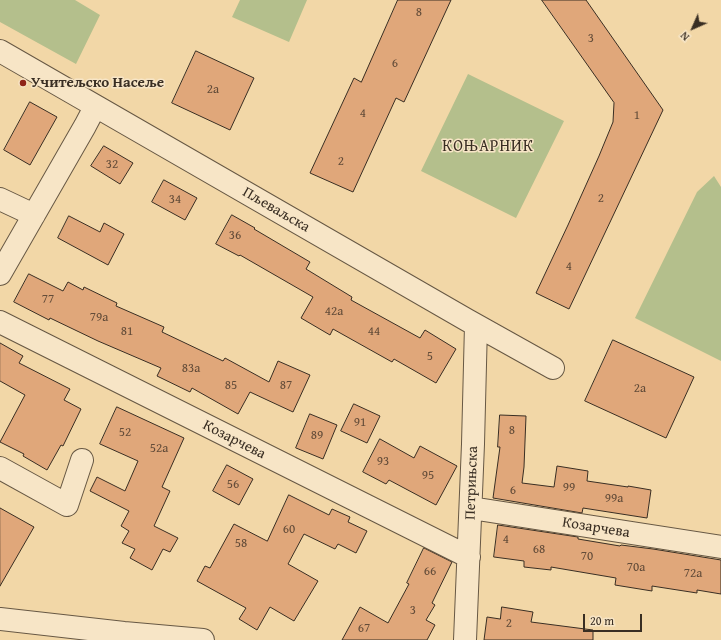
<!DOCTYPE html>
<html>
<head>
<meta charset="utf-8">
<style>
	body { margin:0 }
	#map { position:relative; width:721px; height:640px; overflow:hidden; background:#f2d7a7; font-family:"Gentium Book Plus",serif }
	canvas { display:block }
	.north { position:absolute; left:673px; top:8px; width:40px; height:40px; -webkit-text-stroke:3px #f7e5c6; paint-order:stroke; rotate:225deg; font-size:11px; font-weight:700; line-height:16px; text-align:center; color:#392e23 }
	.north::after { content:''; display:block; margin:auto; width:14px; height:18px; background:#392e23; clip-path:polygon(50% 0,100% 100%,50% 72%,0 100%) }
	.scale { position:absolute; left:583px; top:614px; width:59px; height:18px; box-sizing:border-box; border:2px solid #392e23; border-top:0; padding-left:5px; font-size:12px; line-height:14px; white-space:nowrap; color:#392e23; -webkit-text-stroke:3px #f7e5c6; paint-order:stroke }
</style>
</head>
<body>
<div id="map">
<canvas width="721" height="640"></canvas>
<div class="north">N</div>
<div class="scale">20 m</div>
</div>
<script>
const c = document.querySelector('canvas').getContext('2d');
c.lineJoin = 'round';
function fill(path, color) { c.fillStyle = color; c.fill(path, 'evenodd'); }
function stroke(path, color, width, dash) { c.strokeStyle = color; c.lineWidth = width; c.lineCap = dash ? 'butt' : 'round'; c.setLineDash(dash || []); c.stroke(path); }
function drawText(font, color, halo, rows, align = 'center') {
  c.font = font + ' "Gentium Book Plus",serif'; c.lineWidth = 3; c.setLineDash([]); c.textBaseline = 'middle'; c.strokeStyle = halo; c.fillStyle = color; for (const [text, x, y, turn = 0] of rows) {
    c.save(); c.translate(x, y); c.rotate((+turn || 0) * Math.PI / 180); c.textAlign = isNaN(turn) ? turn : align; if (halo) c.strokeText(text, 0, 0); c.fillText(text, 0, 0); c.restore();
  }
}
fill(new Path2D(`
	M 0,0 L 75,0 L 100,15 L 76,64 L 0,22 Z
	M 240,0 L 307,0 L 289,42 L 232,17 Z
	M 468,74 L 564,121 L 516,218 L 421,171 Z
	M 714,176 L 721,187 L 721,361 L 635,318 L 697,192 Z`), '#b4bf8c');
const building = new Path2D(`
	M 398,0 L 451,0 L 404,102 L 396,98 L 353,192 L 310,173 L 354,78 L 361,82 Z
	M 542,0 L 586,0 L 663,110 L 569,309 L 536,293 L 568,225 L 599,156 L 613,122 L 614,103 Z
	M 196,51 L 254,78 L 230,130 L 172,103 Z
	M 30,102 L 57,117 L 30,165 L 4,150 Z
	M 104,146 L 133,163 L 120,184 L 91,166 Z
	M 164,180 L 197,198 L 185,220 L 152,202 Z
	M 232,215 L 255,228 L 254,229 L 310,262 L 306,269 L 352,297 L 351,300 L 420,338 L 425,330 L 456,349 L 436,383 L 394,359 L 392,362 L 333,329 L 330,335 L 301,318 L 313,297 L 240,255 L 239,256 L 216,244 Z
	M 69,216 L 100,232 L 104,223 L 124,234 L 108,265 L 58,238 Z
	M 29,274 L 63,291 L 68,282 L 83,290 L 84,287 L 117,303 L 116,306 L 164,327 L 162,332 L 223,361 L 225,358 L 269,382 L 278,361 L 310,375 L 293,412 L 250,392 L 238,414 L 192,388 L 190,392 L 157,376 L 161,368 L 98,341 L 50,318 L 49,320 L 14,302 Z
	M 613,340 L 694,377 L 666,438 L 585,401 Z
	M 0,343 L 23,356 L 19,363 L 70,389 L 64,400 L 81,409 L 63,446 L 61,445 L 47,470 L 23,456 L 24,454 L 0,442 L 25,395 L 0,381 Z
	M 354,404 L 380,416 L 367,443 L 341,431 Z
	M 117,407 L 184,438 L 162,487 L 170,491 L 154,526 L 178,538 L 170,552 L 163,549 L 152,570 L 130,558 L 135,549 L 122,543 L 129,531 L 121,526 L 129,511 L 90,491 L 97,477 L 125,491 L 138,461 L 100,444 Z
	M 310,414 L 337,425 L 323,459 L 296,448 Z
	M 500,415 L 526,416 L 524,467 L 522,483 L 554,487 L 557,466 L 588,471 L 587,481 L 628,487 L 628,486 L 651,490 L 647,518 L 583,508 L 582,513 L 493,498 L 500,447 L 498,447 Z
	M 380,439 L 414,458 L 420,446 L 457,466 L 436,505 L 389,480 L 386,484 L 363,472 Z
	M 227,465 L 253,479 L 239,505 L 213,491 Z
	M 289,495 L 329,515 L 332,509 L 350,517 L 348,522 L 367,531 L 356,553 L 338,544 L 335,549 L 304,534 L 288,564 L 318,581 L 294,621 L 270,607 L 257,630 L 239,619 L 246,608 L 197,581 L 205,566 L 210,568 L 234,524 L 267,541 Z
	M 0,508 L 34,527 L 0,586 Z
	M 498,525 L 578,537 L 578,539 L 620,546 L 621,545 L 653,549 L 721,560 L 721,594 L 697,590 L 697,593 L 652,586 L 652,591 L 615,585 L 616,578 L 551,567 L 551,570 L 524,567 L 524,561 L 494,557 Z
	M 424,548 L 452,562 L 432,603 L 435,605 L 426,620 L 435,625 L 427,640 L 342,640 L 360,607 L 388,623 L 409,584 L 407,583 Z
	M 502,607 L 533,612 L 531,622 L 593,630 L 593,640 L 484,640 L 487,617 L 500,619 Z`);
fill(building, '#e0a77a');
stroke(building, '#392e23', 1);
const minor = new Path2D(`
	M 0,51 L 467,320 L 553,368
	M 0,199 L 34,215
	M 0,274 L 85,126 L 95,107
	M 0,322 L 469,557
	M 0,468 L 67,505 L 82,460
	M 471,508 L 721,547
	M 0,619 L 124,633 L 203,640
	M 465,640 L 473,444 L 476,325`);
stroke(minor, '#675844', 24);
stroke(minor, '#f7e5c6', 22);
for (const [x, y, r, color] of [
	[23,83,4,"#8f2418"]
]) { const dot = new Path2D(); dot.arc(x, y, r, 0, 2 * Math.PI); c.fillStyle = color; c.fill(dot); stroke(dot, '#f7e5c6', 1.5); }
drawText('13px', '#634c39', null, [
	["8",419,13],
	["3",591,39],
	["6",395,64],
	["2a",213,90],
	["4",363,114],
	["1",637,116],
	["2",341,162],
	["32",112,165],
	["2",601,199],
	["34",175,200],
	["36",235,236],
	["4",569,267],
	["77",48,300],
	["42a",334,312],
	["79a",99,318],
	["81",127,332],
	["44",374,332],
	["5",430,357],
	["83a",191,369],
	["85",231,386],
	["87",286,386],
	["2a",640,389],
	["91",360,423],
	["8",512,431],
	["52",125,433],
	["89",317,436],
	["52a",159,449],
	["93",383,462],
	["95",428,476],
	["56",233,485],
	["99",569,488],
	["6",513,491],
	["99a",614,499],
	["60",289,530],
	["4",506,540],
	["58",241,544],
	["68",539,550],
	["70",587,557],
	["70a",636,568],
	["66",430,572],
	["72a",693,574],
	["3",413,611],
	["2",509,624],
	["67",364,629]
]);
drawText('bold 15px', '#392e23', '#f7e5c6', [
	["Учитељско Насеље",31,83]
], 'left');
drawText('15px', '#392e23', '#f7e5c6', [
	["Пљеваљска",276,210,30],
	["Козарчева",234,440,27],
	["Петрињска",472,483,-88],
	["Козарчева",596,528,9]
]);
c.letterSpacing = '1px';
drawText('16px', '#392e23', '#f7e5c6', [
	["КОЊАРНИК",488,147]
]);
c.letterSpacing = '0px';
</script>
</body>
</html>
